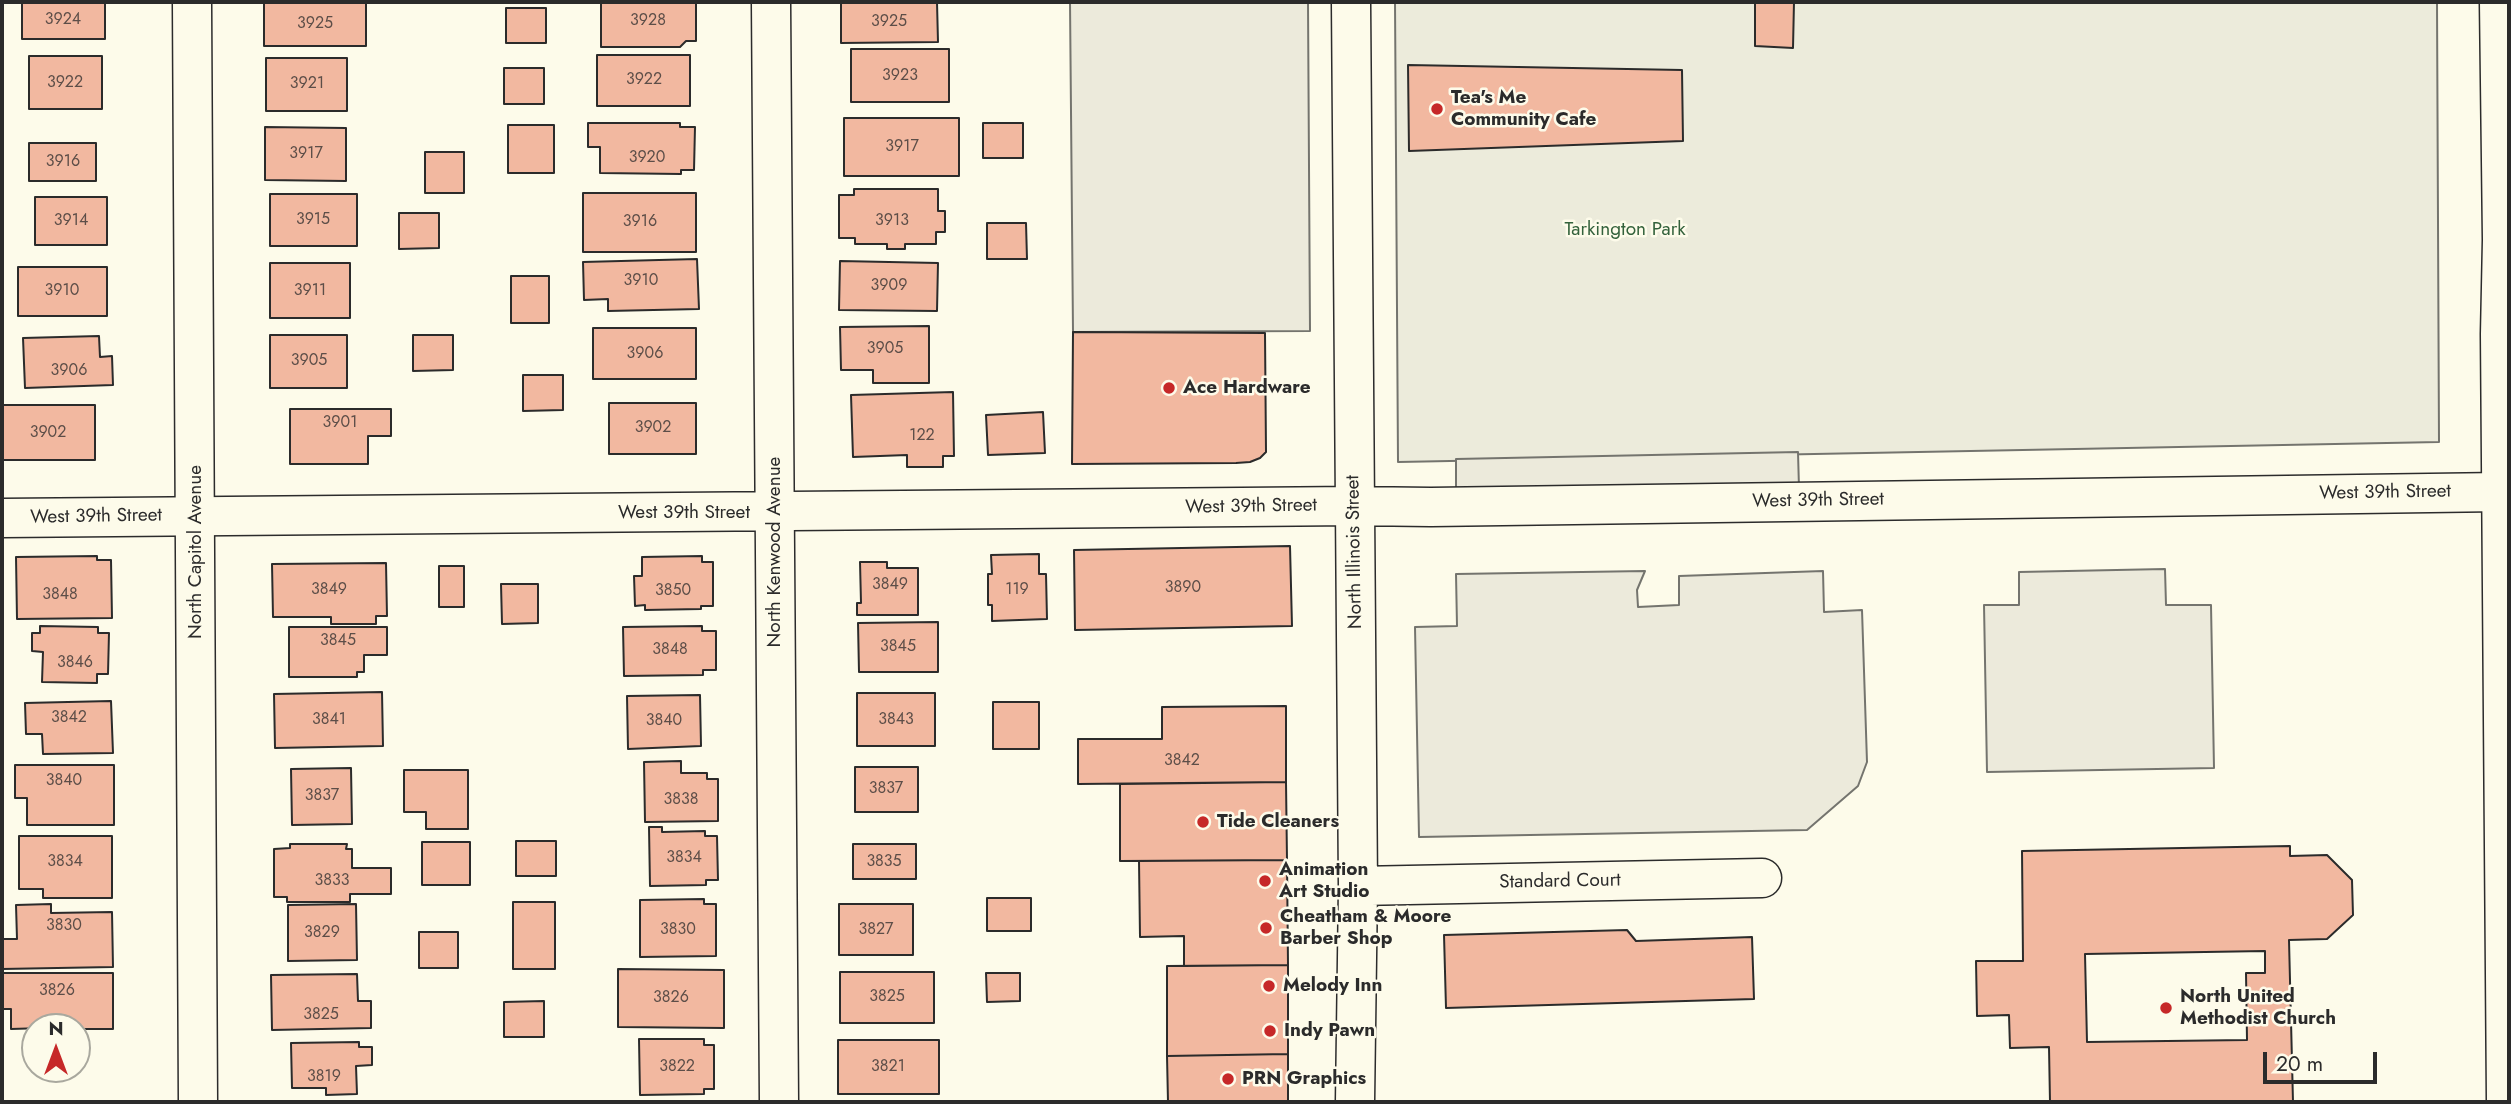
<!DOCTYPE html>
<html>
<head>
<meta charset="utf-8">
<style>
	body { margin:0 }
	#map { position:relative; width:2511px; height:1104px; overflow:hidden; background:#fdfbea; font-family:Jost,sans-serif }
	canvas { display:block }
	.frame { position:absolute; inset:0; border:4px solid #2b2b2b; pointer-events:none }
	.north { position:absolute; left:21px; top:1013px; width:70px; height:70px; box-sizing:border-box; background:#fdfbea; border:2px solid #a9a89e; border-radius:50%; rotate:0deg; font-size:19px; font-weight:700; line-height:28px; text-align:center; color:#2b2b2b }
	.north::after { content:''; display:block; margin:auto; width:24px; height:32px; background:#c62828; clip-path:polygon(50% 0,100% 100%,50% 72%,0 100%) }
	.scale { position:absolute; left:2263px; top:1052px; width:114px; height:32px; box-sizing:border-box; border:4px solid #2b2b2b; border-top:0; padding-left:9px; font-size:21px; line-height:24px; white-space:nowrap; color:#2b2b2b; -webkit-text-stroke:5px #fdfbea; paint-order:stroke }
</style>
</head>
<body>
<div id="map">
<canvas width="2511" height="1104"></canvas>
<div class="frame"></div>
<div class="north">N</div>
<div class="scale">20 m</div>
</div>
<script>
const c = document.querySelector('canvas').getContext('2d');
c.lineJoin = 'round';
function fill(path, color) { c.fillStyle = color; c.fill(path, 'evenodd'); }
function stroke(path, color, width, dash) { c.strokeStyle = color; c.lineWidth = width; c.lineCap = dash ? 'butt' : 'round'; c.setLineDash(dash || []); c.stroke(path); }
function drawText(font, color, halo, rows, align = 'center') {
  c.font = font + ' Jost,sans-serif'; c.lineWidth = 5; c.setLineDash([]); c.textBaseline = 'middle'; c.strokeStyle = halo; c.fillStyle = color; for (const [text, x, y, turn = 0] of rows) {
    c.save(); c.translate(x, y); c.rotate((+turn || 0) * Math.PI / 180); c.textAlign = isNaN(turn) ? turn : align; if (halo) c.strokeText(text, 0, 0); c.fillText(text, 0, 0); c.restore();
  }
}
const green = new Path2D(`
	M 1395,2 L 2437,2 L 2439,442 L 1398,462 Z`);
fill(green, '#ecebdb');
stroke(green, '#74746e', 2);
const parking = new Path2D(`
	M 1070,2 L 1308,2 L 1310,331 L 1073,332 Z
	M 1798,452 L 1799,488 L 1456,494 L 1456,459 Z
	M 2165,569 L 2166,605 L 2211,605 L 2214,768 L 1987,772 L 1984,605 L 2019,605 L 2019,572 Z
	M 1645,571 L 1637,590 L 1638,607 L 1679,605 L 1679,576 L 1823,571 L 1824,612 L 1862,610 L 1867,762 L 1858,786 L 1807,830 L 1419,837 L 1415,627 L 1457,626 L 1456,574 Z`);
fill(parking, '#eceadb');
stroke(parking, '#74746e', 2);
const building = new Path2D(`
	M 22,2 L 105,2 L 105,39 L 22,39 Z
	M 264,2 L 366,2 L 366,46 L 264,46 Z
	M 601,2 L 696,2 L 696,41 L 686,41 L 680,47 L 601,47 Z
	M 841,2 L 937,2 L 938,42 L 841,43 Z
	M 1755,2 L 1794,2 L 1793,48 L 1755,46 Z
	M 506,8 L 546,8 L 546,43 L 506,43 Z
	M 851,49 L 949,49 L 949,102 L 851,102 Z
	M 597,55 L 690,55 L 690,106 L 597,106 Z
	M 29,56 L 102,56 L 102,109 L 29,109 Z
	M 266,58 L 347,58 L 347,111 L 266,111 Z
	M 1408,65 L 1682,70 L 1683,141 L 1409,151 Z
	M 504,68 L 544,68 L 544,104 L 504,104 Z
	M 844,118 L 959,118 L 959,176 L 844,176 Z
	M 588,123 L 680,123 L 680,127 L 695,127 L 694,170 L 681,170 L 681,174 L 600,173 L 600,147 L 588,147 Z
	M 983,123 L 1023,123 L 1023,158 L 983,158 Z
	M 508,125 L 554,125 L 554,173 L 508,173 Z
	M 265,127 L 346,128 L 346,181 L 265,180 Z
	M 29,143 L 96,143 L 96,181 L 29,181 Z
	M 425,152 L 464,152 L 464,193 L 425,193 Z
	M 854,189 L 938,189 L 938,211 L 945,211 L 945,232 L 936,232 L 936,244 L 905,244 L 905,249 L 887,249 L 887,244 L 855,244 L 855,238 L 839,238 L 839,195 L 854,195 Z
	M 583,193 L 696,193 L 696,252 L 583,252 Z
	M 270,194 L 357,194 L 357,246 L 270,246 Z
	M 35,197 L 107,197 L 107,245 L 35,245 Z
	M 399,213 L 439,213 L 439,248 L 399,249 Z
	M 987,223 L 1026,223 L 1027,259 L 987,259 Z
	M 697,259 L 699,309 L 608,311 L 608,299 L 584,300 L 583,262 Z
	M 840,261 L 938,263 L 937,311 L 839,310 Z
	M 270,263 L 350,263 L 350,318 L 270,318 Z
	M 18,267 L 107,267 L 107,316 L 18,316 Z
	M 511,276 L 549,276 L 549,323 L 511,323 Z
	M 929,326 L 929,383 L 873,383 L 873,370 L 841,370 L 840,327 Z
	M 593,328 L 696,328 L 696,379 L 593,379 Z
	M 1073,332 L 1265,333 L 1266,452 L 1260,458 L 1250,462 L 1236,463 L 1072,464 Z
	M 270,335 L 347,335 L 347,388 L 270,388 Z
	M 413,335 L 453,335 L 453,370 L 413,371 Z
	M 99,336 L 100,357 L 112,356 L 113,385 L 25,388 L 23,338 Z
	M 523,375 L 563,375 L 563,410 L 523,411 Z
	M 953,392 L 954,456 L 943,456 L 943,467 L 907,467 L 907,455 L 853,457 L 851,395 Z
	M 609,403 L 696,403 L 696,454 L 609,454 Z
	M 2,405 L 95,405 L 95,460 L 2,460 Z
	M 290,409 L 391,409 L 391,436 L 368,436 L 368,464 L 290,464 Z
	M 1043,412 L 1045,453 L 988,455 L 986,415 Z
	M 1290,546 L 1292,626 L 1075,630 L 1074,550 Z
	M 1039,554 L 1039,574 L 1046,574 L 1047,619 L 992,621 L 992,605 L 988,605 L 988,574 L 992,574 L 991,555 Z
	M 97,556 L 97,560 L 111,560 L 112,618 L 17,619 L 16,557 Z
	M 702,556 L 702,562 L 713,562 L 713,606 L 701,606 L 701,609 L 645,610 L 645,605 L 635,606 L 634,576 L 642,576 L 642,557 Z
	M 860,562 L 887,562 L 887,568 L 918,568 L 918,615 L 857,615 L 857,603 L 861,603 Z
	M 386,563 L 387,616 L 376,616 L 376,624 L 331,624 L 331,617 L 273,617 L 272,564 Z
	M 439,566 L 464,566 L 464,607 L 439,607 Z
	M 501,584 L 538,584 L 538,623 L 502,624 Z
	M 938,622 L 938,672 L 859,672 L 858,623 Z
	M 40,626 L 98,627 L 98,633 L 109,633 L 108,674 L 97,674 L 97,683 L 42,682 L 43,652 L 32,651 L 32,633 L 40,633 Z
	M 702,626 L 702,631 L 716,631 L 716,670 L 703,670 L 703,675 L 624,676 L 623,627 Z
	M 289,627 L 387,627 L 387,655 L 364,655 L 364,672 L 357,672 L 357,677 L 289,677 Z
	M 382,692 L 383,746 L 275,748 L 274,694 Z
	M 857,693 L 935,693 L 935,746 L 857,746 Z
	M 700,695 L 701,746 L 628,749 L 627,696 Z
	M 111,701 L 113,753 L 43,754 L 42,734 L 26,734 L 25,703 Z
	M 993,702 L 1039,702 L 1039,749 L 993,749 Z
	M 1286,706 L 1286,782 L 1078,784 L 1078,739 L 1162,739 L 1162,707 Z
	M 681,761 L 681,773 L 707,773 L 707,779 L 718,779 L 718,821 L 645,822 L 644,762 Z
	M 15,765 L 114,765 L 114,825 L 27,825 L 27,798 L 15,798 Z
	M 855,767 L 918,767 L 918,812 L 855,812 Z
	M 351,768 L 352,824 L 292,825 L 291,769 Z
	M 404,770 L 468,770 L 468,829 L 426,829 L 426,812 L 404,812 Z
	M 1286,782 L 1287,860 L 1120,861 L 1120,784 Z
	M 649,827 L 662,827 L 662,832 L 705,831 L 705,836 L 717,836 L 718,880 L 706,880 L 706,885 L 650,886 Z
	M 19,836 L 112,836 L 112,898 L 43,898 L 43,889 L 19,889 Z
	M 516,841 L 556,841 L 556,876 L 516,876 Z
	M 422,842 L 470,842 L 470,885 L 422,885 Z
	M 290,844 L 347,844 L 346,849 L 352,849 L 352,868 L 391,868 L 391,894 L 350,894 L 350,902 L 287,902 L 287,897 L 274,897 L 274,849 L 290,848 Z
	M 853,844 L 916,844 L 916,879 L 853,879 Z
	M 2290,846 L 2290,856 L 2327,855 L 2352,880 L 2353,915 L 2327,939 L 2289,940 L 2293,1102 L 2050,1102 L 2049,1047 L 2010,1048 L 2009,1015 L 1977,1016 L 1976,961 L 2023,961 L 2022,851 ZM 2265,951 L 2265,973 L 2246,973 L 2247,1040 L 2087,1042 L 2085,954 Z
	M 1287,860 L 1288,965 L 1184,966 L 1184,936 L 1140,937 L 1139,861 Z
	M 987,898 L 1031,898 L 1031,931 L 987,931 Z
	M 704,899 L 704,904 L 716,904 L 716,956 L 640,957 L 640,900 Z
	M 513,902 L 555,902 L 555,969 L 513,969 Z
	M 51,904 L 51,913 L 112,912 L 113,967 L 2,969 L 2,939 L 17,939 L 16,905 Z
	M 356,904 L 357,960 L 288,961 L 288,905 Z
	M 839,904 L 913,904 L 913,955 L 839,955 Z
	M 1627,930 L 1636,941 L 1752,937 L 1754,999 L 1446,1008 L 1444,935 Z
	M 419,932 L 458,932 L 458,968 L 419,968 Z
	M 1288,965 L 1288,1054 L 1167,1056 L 1167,966 Z
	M 618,969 L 724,970 L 724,1028 L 618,1027 Z
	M 840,972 L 934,972 L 934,1023 L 840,1023 Z
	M 2,973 L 113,973 L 113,1029 L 77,1029 L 77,1027 L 11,1029 L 11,1009 L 2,1009 Z
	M 986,973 L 1020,973 L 1020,1001 L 987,1002 Z
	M 357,974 L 358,1001 L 371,1001 L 371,1028 L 272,1030 L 271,975 Z
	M 544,1001 L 544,1037 L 504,1037 L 504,1002 Z
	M 639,1039 L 704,1039 L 704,1045 L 714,1045 L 714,1089 L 704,1089 L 704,1094 L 640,1095 Z
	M 838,1040 L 939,1040 L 939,1094 L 838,1094 Z
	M 359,1042 L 359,1047 L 372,1047 L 372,1065 L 356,1066 L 357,1094 L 326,1095 L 326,1088 L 292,1088 L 291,1043 Z
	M 1288,1054 L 1288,1102 L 1168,1102 L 1167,1056 Z`);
fill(building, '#f2b8a0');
stroke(building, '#2b2b2b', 2);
const minor = new Path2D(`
	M 771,2 L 779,1102
	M 1351,2 L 1358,886 L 1355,1102
	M 2,518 L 1354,506 L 1431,507 L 2501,492
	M 1358,886 L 1762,878`);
const major = new Path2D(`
	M 192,2 L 198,1102
	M 2499,2 L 2502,240 L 2500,334 L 2506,1102`);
stroke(minor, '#2b2b2b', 41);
stroke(major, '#2b2b2b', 41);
stroke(minor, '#fdfbea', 38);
stroke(major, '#fdfbea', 38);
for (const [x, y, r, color] of [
	[1437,109,7,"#c62828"],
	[1169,388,7,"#c62828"],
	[1203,822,7,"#c62828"],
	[1265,881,7,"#c62828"],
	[1266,928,7,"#c62828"],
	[1269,986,7,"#c62828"],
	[2166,1008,7,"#c62828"],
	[1270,1031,7,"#c62828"],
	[1228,1079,7,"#c62828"]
]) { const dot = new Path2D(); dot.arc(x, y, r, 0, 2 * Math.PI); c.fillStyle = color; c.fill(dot); stroke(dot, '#fdfbea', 2.5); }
drawText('16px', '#5d4e48', null, [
	["3924",63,20],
	["3928",648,21],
	["3925",889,22],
	["3925",315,24],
	["3923",900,76],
	["3922",644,80],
	["3922",65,83],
	["3921",307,84],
	["3917",902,147],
	["3917",306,154],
	["3920",647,158],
	["3916",63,162],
	["3915",313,220],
	["3914",71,221],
	["3913",892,221],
	["3916",640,222],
	["3910",641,281],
	["3909",889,286],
	["3910",62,291],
	["3911",310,291],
	["3905",885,349],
	["3906",645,354],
	["3905",309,361],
	["3906",69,371],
	["3901",340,423],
	["3902",653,428],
	["3902",48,433],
	["122",922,436],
	["3849",890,585],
	["3890",1183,588],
	["3849",329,590],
	["119",1017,590],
	["3850",673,591],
	["3848",60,595],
	["3845",338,641],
	["3845",898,647],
	["3848",670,650],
	["3846",75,663],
	["3842",69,718],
	["3841",329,720],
	["3843",896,720],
	["3840",664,721],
	["3842",1182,761],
	["3840",64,781],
	["3837",886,789],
	["3837",322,796],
	["3838",681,800],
	["3834",684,858],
	["3834",65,862],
	["3835",884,862],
	["3833",332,881],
	["3830",64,926],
	["3830",678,930],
	["3827",876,930],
	["3829",322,933],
	["3826",57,991],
	["3825",887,997],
	["3826",671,998],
	["3825",321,1015],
	["3822",677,1067],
	["3821",888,1067],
	["3819",324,1077]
]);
drawText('bold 19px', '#2b2b2b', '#fdfbea', [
	["Tea's Me",1451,98],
	["Community Cafe",1451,120],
	["Ace Hardware",1183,388],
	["Tide Cleaners",1217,822],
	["Animation",1279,870],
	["Art Studio",1279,892],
	["Cheatham & Moore",1280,917],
	["Barber Shop",1280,939],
	["Melody Inn",1283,986],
	["North United",2180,997],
	["Methodist Church",2180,1019],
	["Indy Pawn",1284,1031],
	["PRN Graphics",1242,1079]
], 'left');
drawText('19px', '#34623c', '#fdfbea', [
	["Tarkington Park",1625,230]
]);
drawText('19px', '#2b2b2b', '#fdfbea', [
	["West 39th Street",2385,493,-1],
	["West 39th Street",1818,501,-1],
	["West 39th Street",1251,507,-1],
	["West 39th Street",684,513],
	["West 39th Street",96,517,-1],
	["North Capitol Avenue",196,552,-90],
	["North Kenwood Avenue",775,552,-90],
	["North Illinois Street",1355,552,-91],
	["Standard Court",1560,882,-1]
]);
</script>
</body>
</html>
